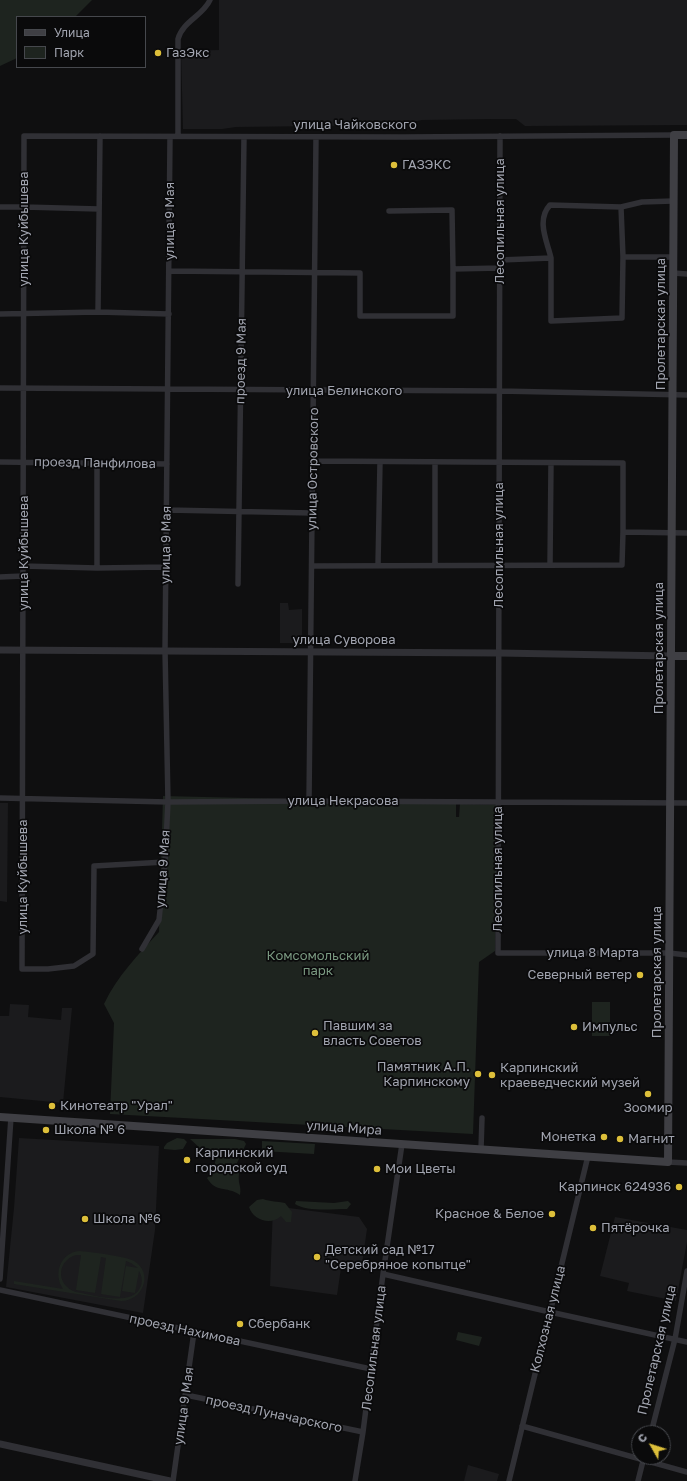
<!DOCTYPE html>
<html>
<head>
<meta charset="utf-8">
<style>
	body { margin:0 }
	#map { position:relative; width:687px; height:1481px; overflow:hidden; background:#0f0f10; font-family:"Golos Text",sans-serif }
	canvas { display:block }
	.legend { position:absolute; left:16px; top:16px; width:130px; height:52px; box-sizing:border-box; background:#0a0a0b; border:1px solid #46484d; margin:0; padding:5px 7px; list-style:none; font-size:12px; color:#a1a4af }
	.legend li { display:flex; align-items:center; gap:8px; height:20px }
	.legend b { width:20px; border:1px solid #46484d }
	.north { position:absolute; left:631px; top:1425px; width:40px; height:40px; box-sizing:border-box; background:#0a0a0b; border:1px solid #46484d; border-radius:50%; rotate:309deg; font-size:11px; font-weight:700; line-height:16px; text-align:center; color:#a1a4af }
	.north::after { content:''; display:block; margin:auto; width:14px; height:18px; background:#ddbf3a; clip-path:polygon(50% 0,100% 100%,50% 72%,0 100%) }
</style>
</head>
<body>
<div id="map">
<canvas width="687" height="1481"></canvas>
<ul class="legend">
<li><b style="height:5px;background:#3f3f44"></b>Улица</li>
<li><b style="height:11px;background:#1e241f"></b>Парк</li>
</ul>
<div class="north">С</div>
</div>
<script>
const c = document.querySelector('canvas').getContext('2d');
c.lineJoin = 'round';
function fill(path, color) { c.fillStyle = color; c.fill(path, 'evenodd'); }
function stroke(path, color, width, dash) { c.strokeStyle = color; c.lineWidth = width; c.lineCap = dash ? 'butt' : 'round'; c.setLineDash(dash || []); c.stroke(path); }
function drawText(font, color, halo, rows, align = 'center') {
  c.font = font + ' "Golos Text",sans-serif'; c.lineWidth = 3.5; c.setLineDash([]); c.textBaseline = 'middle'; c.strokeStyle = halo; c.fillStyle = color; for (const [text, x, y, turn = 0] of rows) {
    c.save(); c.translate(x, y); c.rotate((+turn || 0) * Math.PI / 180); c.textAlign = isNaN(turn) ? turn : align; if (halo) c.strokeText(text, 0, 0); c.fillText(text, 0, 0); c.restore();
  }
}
fill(new Path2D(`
	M 219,0 L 687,0 L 687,125 L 525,126 L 516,119 L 492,119 L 422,120 L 397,125 L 236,127 L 222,129 L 183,129 L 181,51 L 219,50 Z
	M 280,603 L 288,603 L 289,610 L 302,609 L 302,643 L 280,643 Z
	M 0,803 L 8,803 L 7,902 L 0,901 Z
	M 10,1004 L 29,1005 L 28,1017 L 61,1020 L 62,1008 L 72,1008 L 63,1103 L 0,1097 L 0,1016 L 9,1016 Z
	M 19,1138 L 159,1146 L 155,1230 L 143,1313 L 6,1287 L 14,1208 Z
	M 273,1206 L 359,1217 L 367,1229 L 361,1271 L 341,1268 L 337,1295 L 270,1286 Z
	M 615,1217 L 687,1230 L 687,1242 L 676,1301 L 627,1291 L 629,1283 L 600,1276 Z
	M 468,1465 L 499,1474 L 497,1481 L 464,1481 Z`), '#1b1b1d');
fill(new Path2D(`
	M 0,0 L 92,0 L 75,17 L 17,17 L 17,58 L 0,66 Z
	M 163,796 L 456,803 L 456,817 L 459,817 L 460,804 L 498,805 L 495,951 L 479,962 L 473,1134 L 110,1114 L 114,1023 L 104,1004 C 117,976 138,955 159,932 Z
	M 592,1002 L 610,1002 L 610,1036 L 592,1036 Z
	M 177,1138 L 184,1139 L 187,1142 L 183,1149 L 175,1150 L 164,1149 L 164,1147 L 167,1143 Z
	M 190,1139 L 235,1139 L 244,1141 L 246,1144 L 237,1163 C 241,1171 238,1173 239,1182 C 240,1187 241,1189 240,1195 C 225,1185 217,1194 207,1178 L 212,1173 L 216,1159 L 212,1151 L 207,1148 L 201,1149 Z
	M 262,1141 L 315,1144 L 314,1154 L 262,1151 Z
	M 263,1199 C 271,1202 277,1201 285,1203 L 292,1212 L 291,1222 L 286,1222 L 281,1216 C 271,1226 253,1220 249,1207 L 257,1200 Z
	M 296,1201 L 334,1203 L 348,1201 L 351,1204 L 347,1209 C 332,1209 307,1212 295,1204 Z
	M 79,1251 C 90,1252 125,1256 134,1261 C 154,1273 143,1301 121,1301 L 14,1284 L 14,1281 L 63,1289 C 53,1274 60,1253 79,1251 ZM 76,1255 L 81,1255 L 76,1290 L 95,1293 L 101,1257 L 106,1258 L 101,1294 L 120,1297 L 126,1261 L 131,1263 L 138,1268 L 126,1266 L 122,1291 L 135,1293 L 139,1271 C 142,1276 143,1283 140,1288 C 131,1307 93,1295 76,1292 C 56,1286 56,1261 76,1255 Z
	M 458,1332 L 482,1337 L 479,1346 L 456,1340 Z`), '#1e241f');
stroke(new Path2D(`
	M 178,136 L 178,39 C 183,21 203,16 210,0
	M 500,136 L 498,953 L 669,953 L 687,955
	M 0,207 L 24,207 L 99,209
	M 621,207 L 642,202 L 673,201
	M 389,211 L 452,210 L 453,269
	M 551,258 C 547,241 536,220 550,205 L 621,207 L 623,257
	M 500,260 L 551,258 L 551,321 L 622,318 L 623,257 L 673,257
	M 169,271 L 360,273 L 360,316 L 453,316 L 453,269 L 500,268
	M 673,273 L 687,274
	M 98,312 L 100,136
	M 0,314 L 98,312 L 169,314
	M 0,388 L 500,391 L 687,395
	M 313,461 L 623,463 L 623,532
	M 0,462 L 167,464
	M 435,462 L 435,565
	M 167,510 L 312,513
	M 378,565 L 380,462
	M 550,565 L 551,463
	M 23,566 L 97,568 L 166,567
	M 312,566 L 622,565 L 623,532 L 687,533
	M 97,568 L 97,464
	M 0,577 L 23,576
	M 238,584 L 244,137
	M 0,798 L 168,802 L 309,801 L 687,803
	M 309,801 L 316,137
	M 165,862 L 94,866 L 93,954 L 74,966 L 48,969 L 22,969 L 24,136 L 404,137 L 674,135
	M 142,949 L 159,920 L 165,862 L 168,802 L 165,650 L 170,137
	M 481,1149 L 482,1118
	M 668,1162 L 687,1163
	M 383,1274 L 550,1312 L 687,1342
	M 0,1279 L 11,1117
	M 0,1290 L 371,1369
	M 186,1395 L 363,1432
	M 522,1426 L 687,1472
	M 651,1433 L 675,1339 L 687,1271
	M 173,1481 L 194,1332
	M 355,1481 L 363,1432 L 383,1274 L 402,1144
	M 509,1481 L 588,1156
	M 638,1481 L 644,1457`), '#303035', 5.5);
stroke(new Path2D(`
	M 0,650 L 499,653 L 671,656
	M 0,1444 L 170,1481`), '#303035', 7);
stroke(new Path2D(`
	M 671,656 L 687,656
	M 0,1117 L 668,1162 L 674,135 L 687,135`), '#3f3f44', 8);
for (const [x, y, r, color] of [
	[158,53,4,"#ddbf3a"],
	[394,165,4,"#ddbf3a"],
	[640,975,4,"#ddbf3a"],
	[574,1027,4,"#ddbf3a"],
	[315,1033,4,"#ddbf3a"],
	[478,1074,4,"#ddbf3a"],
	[492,1075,4,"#ddbf3a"],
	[648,1094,4,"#ddbf3a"],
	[52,1106,4,"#ddbf3a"],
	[46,1130,4,"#ddbf3a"],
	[604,1137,4,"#ddbf3a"],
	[620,1139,4,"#ddbf3a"],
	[187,1160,4,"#ddbf3a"],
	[377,1169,4,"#ddbf3a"],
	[679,1187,4,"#ddbf3a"],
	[552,1214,4,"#ddbf3a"],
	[85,1219,4,"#ddbf3a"],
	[593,1228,4,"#ddbf3a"],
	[317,1257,4,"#ddbf3a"],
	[240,1324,4,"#ddbf3a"]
]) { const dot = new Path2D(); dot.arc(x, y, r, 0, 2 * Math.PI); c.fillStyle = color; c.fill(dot); stroke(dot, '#0a0a0b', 1.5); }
drawText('13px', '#a1a4af', '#0a0a0b', [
	["ГазЭкс",166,53],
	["ГАЗЭКС",402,165],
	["Северный ветер",632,975,"right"],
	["Павшим за",323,1026],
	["власть Советов",323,1041],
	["Импульс",582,1027],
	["Памятник А.П.",470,1067,"right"],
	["Карпинскому",470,1082,"right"],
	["Карпинский",500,1068],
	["краеведческий музей",500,1083],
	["Кинотеатр \"Урал\"",60,1106],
	["Зоомир",648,1108,"center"],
	["Школа № 6",54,1130],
	["Монетка",596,1137,"right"],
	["Магнит",628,1139],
	["Карпинский",195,1153],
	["городской суд",195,1168],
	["Мои Цветы",385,1169],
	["Карпинск 624936",671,1187,"right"],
	["Красное & Белое",544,1214,"right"],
	["Школа №6",93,1219],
	["Пятёрочка",601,1228],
	["Детский сад №17",325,1250],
	["\"Серебряное копытце\"",325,1265],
	["Сбербанк",248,1324]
], 'left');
drawText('13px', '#a1a4af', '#0a0a0b', [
	["улица Чайковского",355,125],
	["улица 9 Мая",170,221,-90],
	["Лесопильная улица",500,221,-90],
	["улица Куйбышева",24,229,-90],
	["Пролетарская улица",661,324,-90],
	["проезд 9 Мая",241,361,-89],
	["улица Белинского",344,391],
	["проезд Панфилова",95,463,1],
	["улица Островского",313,469,-89],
	["улица 9 Мая",166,545,-89],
	["Лесопильная улица",499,545,-90],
	["улица Куйбышева",24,553,-90],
	["улица Суворова",344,640],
	["Пролетарская улица",659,648,-90],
	["улица Некрасова",343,801],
	["улица 9 Мая",163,869,-86],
	["Лесопильная улица",498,869,-90],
	["улица Куйбышева",23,877,-90],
	["улица 8 Марта",593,953],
	["Пролетарская улица",657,972,-90],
	["улица Мира",344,1128,4],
	["Колхозная улица",548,1319,-76],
	["проезд Нахимова",185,1330,12],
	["Лесопильная улица",374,1348,-83],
	["Пролетарская улица",657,1350,-77],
	["улица 9 Мая",184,1406,-82],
	["проезд Луначарского",274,1414,12]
]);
drawText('13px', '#7a9981', '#0a0a0b', [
	["Комсомольский",318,956],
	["парк",318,971]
]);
</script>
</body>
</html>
